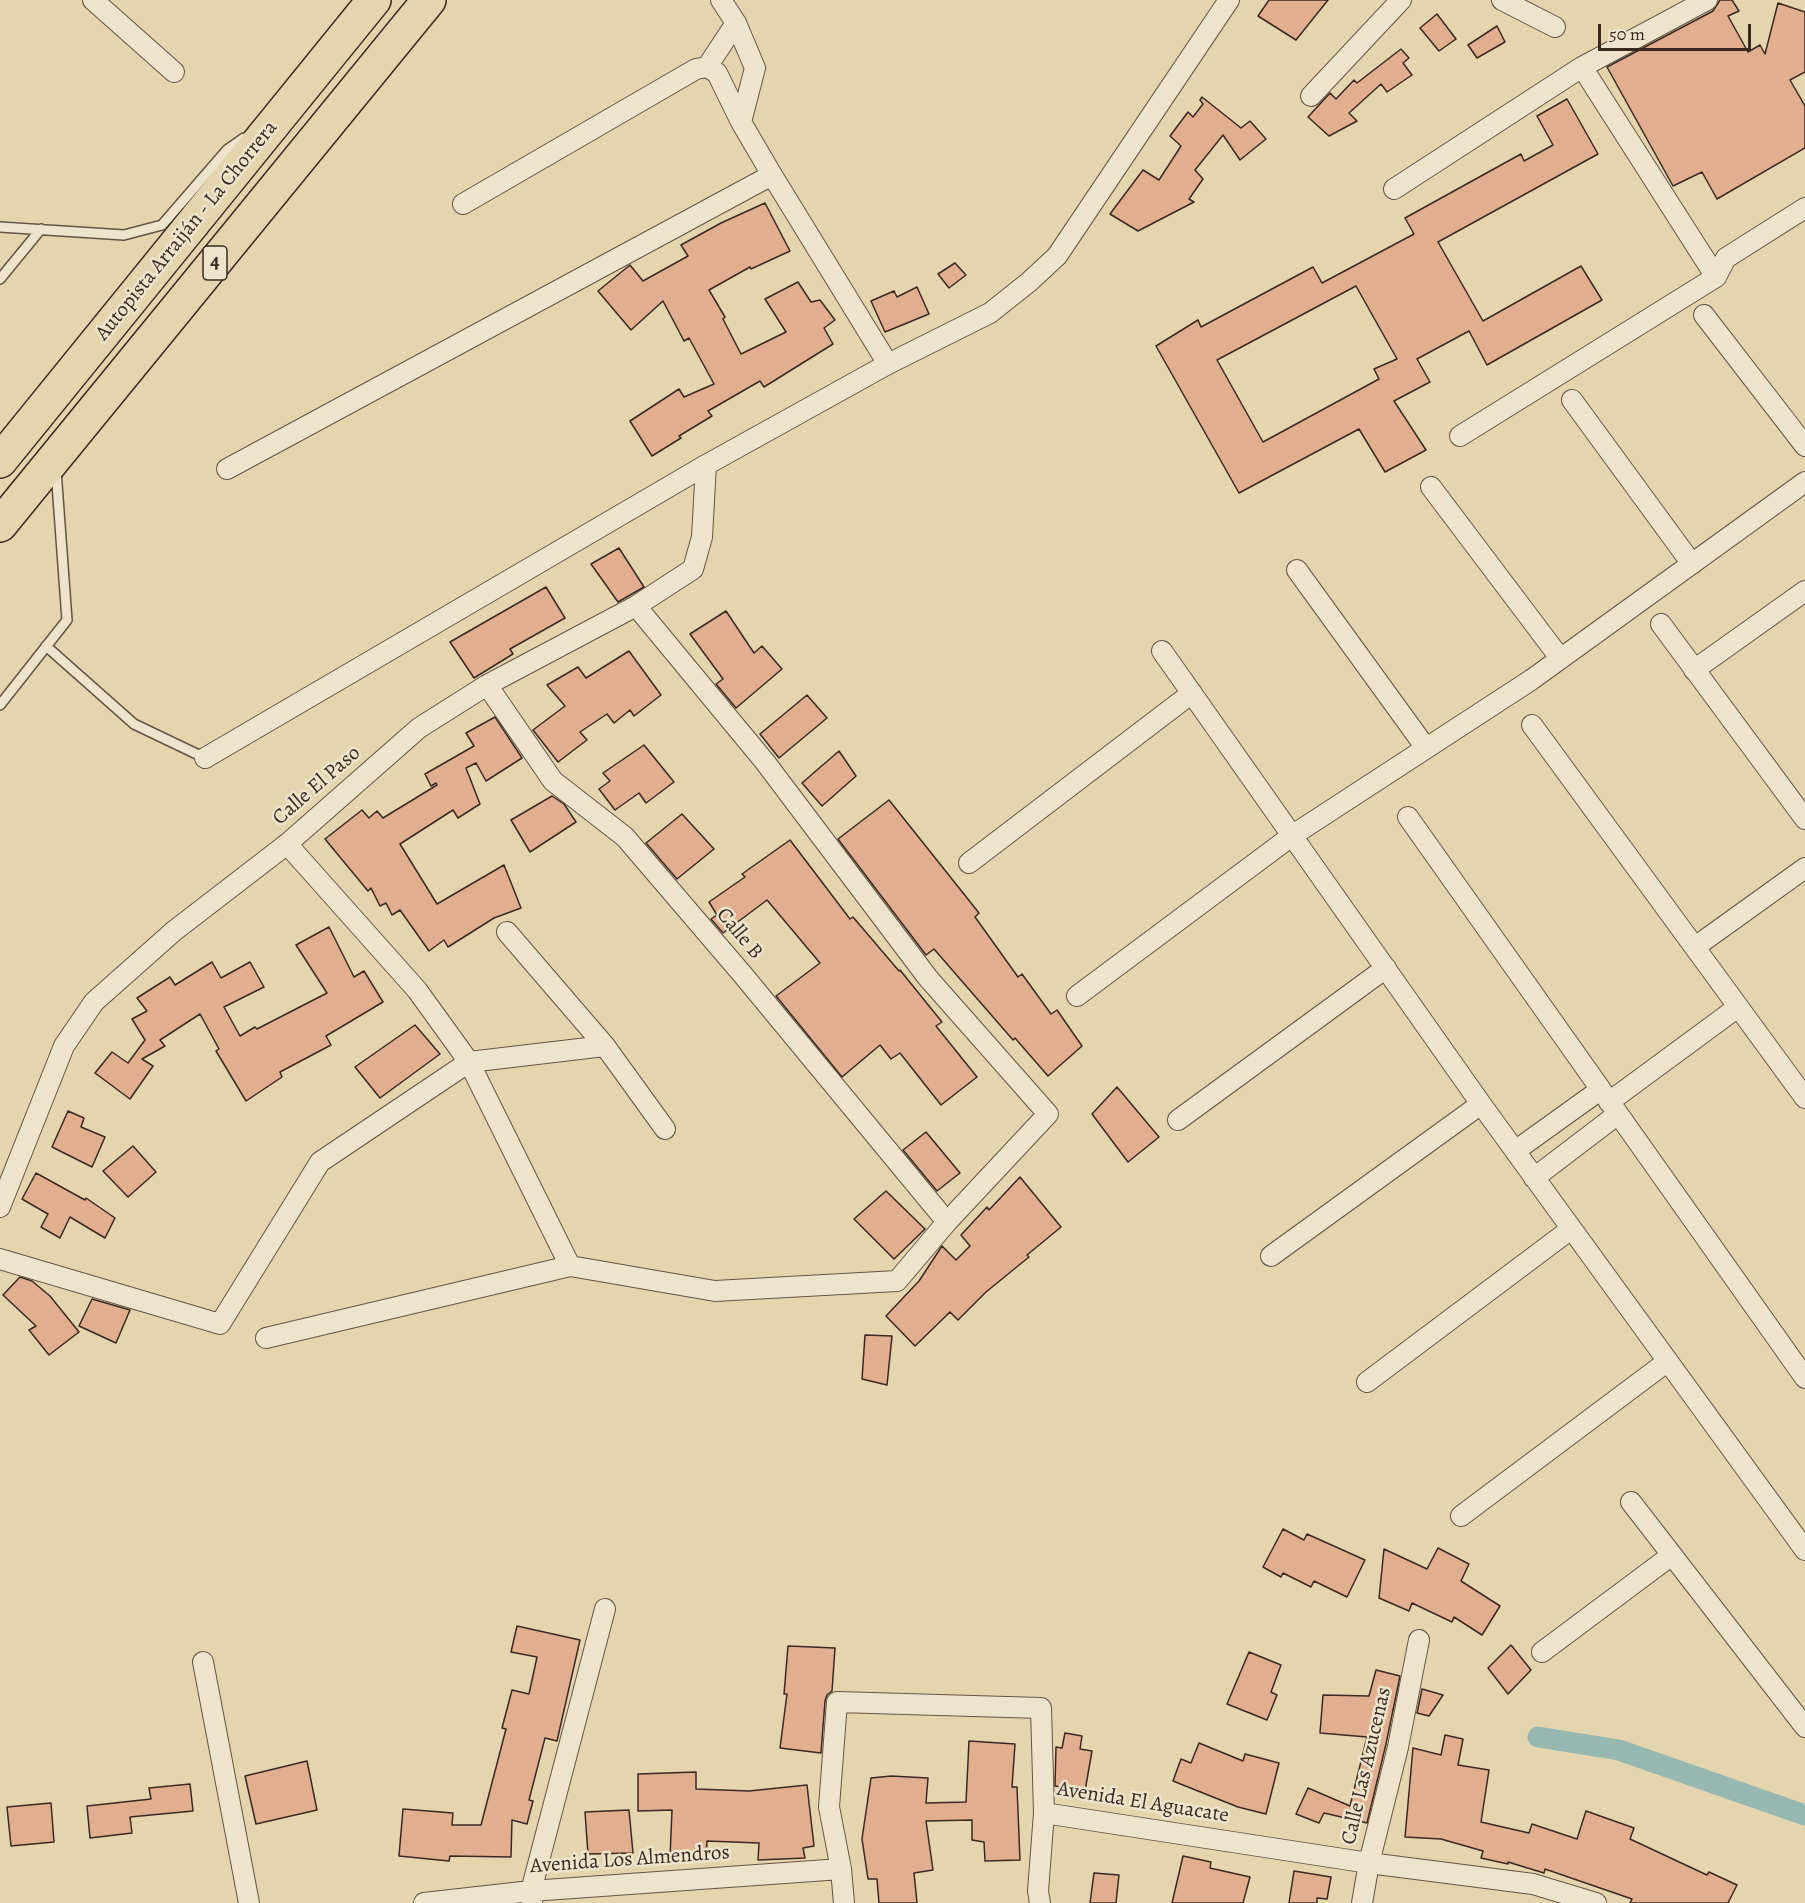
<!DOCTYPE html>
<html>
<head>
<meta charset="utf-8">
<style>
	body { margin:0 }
	#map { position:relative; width:1805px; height:1903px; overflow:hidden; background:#e4d5af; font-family:Alegreya,serif }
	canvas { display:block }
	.scale { position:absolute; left:1598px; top:24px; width:153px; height:27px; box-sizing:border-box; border:3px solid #392920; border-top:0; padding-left:8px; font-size:18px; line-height:21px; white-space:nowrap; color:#392920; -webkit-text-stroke:4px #ede4cb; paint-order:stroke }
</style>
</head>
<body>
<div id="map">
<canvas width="1805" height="1903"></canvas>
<div class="scale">50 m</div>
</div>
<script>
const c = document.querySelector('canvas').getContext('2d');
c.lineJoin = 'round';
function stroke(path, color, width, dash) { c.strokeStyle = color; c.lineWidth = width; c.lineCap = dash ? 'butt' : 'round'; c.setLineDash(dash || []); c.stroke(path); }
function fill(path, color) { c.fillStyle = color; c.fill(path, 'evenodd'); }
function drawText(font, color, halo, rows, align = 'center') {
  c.font = font + ' Alegreya,serif'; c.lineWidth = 5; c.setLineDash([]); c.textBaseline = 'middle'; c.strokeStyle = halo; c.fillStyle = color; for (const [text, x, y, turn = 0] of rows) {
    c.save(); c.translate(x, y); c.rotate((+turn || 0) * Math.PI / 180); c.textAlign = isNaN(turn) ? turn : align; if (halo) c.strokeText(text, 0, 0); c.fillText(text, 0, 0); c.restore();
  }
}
stroke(new Path2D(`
	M 1538,1737 L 1619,1750 L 1805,1815`), '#97b8b1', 21);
const building = new Path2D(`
	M 1269,0 L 1328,0 L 1296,40 L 1258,16 Z
	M 1720,0 L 1732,0 L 1739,11 L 1728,16 L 1748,52 L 1760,45 L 1765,54 L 1778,3 L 1805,12 L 1805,72 L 1790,80 L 1805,106 L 1805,148 L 1717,199 L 1702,172 L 1673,186 L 1607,67 L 1713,11 Z
	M 1437,14 L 1456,39 L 1439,51 L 1420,28 Z
	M 1497,26 L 1505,42 L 1477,58 L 1468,45 Z
	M 1401,49 L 1409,58 L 1403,63 L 1412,75 L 1387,92 L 1381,84 L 1349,113 L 1357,121 L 1329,136 L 1308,117 L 1330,93 L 1336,99 L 1354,80 L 1357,83 Z
	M 1202,97 L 1241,128 L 1250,121 L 1266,139 L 1240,160 L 1223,135 L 1195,170 L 1203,179 L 1189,199 L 1194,202 L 1138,231 L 1110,214 L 1143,170 L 1159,180 L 1181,146 L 1170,136 L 1188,112 L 1193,117 L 1203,104 L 1200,100 Z
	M 1567,99 L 1598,154 L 1438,242 L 1483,321 L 1581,266 L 1602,300 L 1487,365 L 1469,331 L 1417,359 L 1430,382 L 1394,401 L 1426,450 L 1385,472 L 1359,429 L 1239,493 L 1156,346 L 1198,320 L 1201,327 L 1313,267 L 1322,283 L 1414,234 L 1405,218 L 1521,154 L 1524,161 L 1553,145 L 1537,116 ZM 1356,286 L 1397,359 L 1374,369 L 1379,379 L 1263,442 L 1217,360 Z
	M 765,203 L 790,251 L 751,269 L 750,267 L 709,290 L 725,317 L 723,319 L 741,354 L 786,332 L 765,299 L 798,282 L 811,302 L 820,300 L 835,320 L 824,328 L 833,344 L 764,387 L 760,381 L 708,411 L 712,416 L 679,436 L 681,438 L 652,456 L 630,421 L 679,389 L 684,397 L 714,384 L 689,338 L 684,341 L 663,301 L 631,330 L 598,291 L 630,265 L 643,281 L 688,256 L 681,245 L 721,223 Z
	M 955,263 L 966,275 L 949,288 L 938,274 Z
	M 917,287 L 929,314 L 885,332 L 871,301 L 894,291 L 897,297 Z
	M 619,548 L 644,587 L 618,602 L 591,564 Z
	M 546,587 L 565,618 L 510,649 L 513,654 L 474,678 L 450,642 Z
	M 726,611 L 754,653 L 762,646 L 782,669 L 736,708 L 716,684 L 723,679 L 690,634 Z
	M 629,651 L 661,695 L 634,716 L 630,710 L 614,723 L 607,714 L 580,732 L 587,740 L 558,762 L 533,730 L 565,706 L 547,685 L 578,667 L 586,678 Z
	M 807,695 L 827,718 L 779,758 L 760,734 Z
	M 495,717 L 522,758 L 486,781 L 476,763 L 466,768 L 480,804 L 458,818 L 453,810 L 400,844 L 437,904 L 504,865 L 521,908 L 494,918 L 448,947 L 444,940 L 429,951 L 400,910 L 392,915 L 386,903 L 380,906 L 371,888 L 368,891 L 325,839 L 362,810 L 369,818 L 377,811 L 383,818 L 437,785 L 436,783 L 431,786 L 425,774 L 474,746 L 466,733 Z
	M 644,745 L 674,782 L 646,803 L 639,793 L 615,810 L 599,789 L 610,781 L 603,773 Z
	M 839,751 L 856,776 L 822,806 L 802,783 Z
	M 552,796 L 564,804 L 576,822 L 530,852 L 511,820 Z
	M 889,800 L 979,913 L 975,917 L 1018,977 L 1022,974 L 1051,1014 L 1057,1010 L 1082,1046 L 1048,1076 L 1015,1038 L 1013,1040 L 934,949 L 926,955 L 838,839 Z
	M 682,814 L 714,849 L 677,879 L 646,843 Z
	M 790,840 L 850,919 L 853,917 L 899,971 L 900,970 L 942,1022 L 936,1026 L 977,1077 L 941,1105 L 900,1053 L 891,1059 L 880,1045 L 842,1077 L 776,996 L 820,963 L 767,900 L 723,933 L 711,919 L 717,915 L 709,902 L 745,877 L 742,874 Z
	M 329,927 L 354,977 L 364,971 L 383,1002 L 326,1036 L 331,1045 L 280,1072 L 282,1077 L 246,1101 L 216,1051 L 219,1049 L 200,1014 L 160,1040 L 165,1046 L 142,1059 L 153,1066 L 130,1099 L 95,1073 L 112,1052 L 128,1063 L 145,1040 L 132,1019 L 147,1011 L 137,998 L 170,977 L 175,985 L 212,962 L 221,978 L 250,962 L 264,987 L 224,1007 L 240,1036 L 255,1027 L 257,1029 L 327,993 L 296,945 Z
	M 415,1025 L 440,1054 L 380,1098 L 355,1067 Z
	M 1117,1087 L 1159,1137 L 1128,1162 L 1092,1114 Z
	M 68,1111 L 84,1118 L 81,1127 L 105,1137 L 92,1167 L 52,1147 Z
	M 926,1132 L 960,1173 L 937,1191 L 903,1150 Z
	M 133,1146 L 156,1172 L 128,1197 L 103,1171 Z
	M 36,1173 L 85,1200 L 86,1198 L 115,1218 L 105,1238 L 70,1217 L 60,1238 L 41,1227 L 48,1214 L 22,1199 Z
	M 1020,1177 L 1061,1227 L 1027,1255 L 1029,1257 L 986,1292 L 958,1320 L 950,1312 L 915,1346 L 886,1316 L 919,1281 L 942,1246 L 956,1260 L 970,1246 L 961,1235 L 987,1207 L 989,1210 Z
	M 886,1191 L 925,1229 L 894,1259 L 854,1219 Z
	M 20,1277 L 32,1281 L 50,1296 L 79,1332 L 49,1355 L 29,1330 L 36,1326 L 3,1295 Z
	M 92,1299 L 130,1310 L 116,1343 L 79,1326 Z
	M 865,1335 L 892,1336 L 887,1385 L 862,1379 Z
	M 1283,1529 L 1304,1540 L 1307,1534 L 1365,1560 L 1347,1597 L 1314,1581 L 1311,1587 L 1283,1573 L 1281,1577 L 1263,1567 Z
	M 1438,1548 L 1469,1564 L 1461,1581 L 1500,1606 L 1482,1635 L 1454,1617 L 1452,1622 L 1412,1603 L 1409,1611 L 1379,1598 L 1384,1549 L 1427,1569 Z
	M 517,1626 L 580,1640 L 557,1741 L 545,1738 L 529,1800 L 533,1801 L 527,1824 L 512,1820 L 511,1857 L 450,1856 L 449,1861 L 399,1856 L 403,1809 L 453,1813 L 452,1825 L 481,1825 L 506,1729 L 502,1728 L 512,1690 L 529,1694 L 537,1657 L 511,1652 Z
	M 1511,1645 L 1531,1670 L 1508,1694 L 1488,1668 Z
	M 788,1646 L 835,1648 L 832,1691 L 827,1695 L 825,1701 L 821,1753 L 780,1748 L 787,1694 L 784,1694 Z
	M 1249,1652 L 1281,1665 L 1271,1692 L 1277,1695 L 1267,1720 L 1227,1704 Z
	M 1376,1670 L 1400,1676 L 1386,1744 L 1367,1823 L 1324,1813 L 1319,1823 L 1296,1814 L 1308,1788 L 1350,1806 L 1367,1737 L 1320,1733 L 1323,1695 L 1369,1696 Z
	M 1422,1689 L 1443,1695 L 1429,1716 L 1417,1713 Z
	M 1065,1733 L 1082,1736 L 1080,1749 L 1092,1751 L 1085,1791 L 1055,1786 L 1056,1747 L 1062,1748 Z
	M 1445,1735 L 1463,1739 L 1458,1765 L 1489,1770 L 1481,1822 L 1529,1833 L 1532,1824 L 1577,1839 L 1586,1811 L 1634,1828 L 1630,1839 L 1707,1875 L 1709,1872 L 1737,1885 L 1728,1903 L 1630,1903 L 1632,1899 L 1545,1869 L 1544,1873 L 1508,1862 L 1508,1864 L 1481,1858 L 1483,1851 L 1441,1839 L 1405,1837 L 1413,1748 L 1441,1755 Z
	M 969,1741 L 1015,1744 L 1012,1787 L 1017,1787 L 1020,1860 L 985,1861 L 984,1842 L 972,1840 L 972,1820 L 926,1821 L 933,1870 L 914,1873 L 917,1903 L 879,1903 L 877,1879 L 868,1879 L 862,1839 L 871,1778 L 891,1776 L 928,1778 L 926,1803 L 966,1802 Z
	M 1199,1743 L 1243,1761 L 1245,1754 L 1279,1763 L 1266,1814 L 1238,1807 L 1173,1781 L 1181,1759 L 1191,1763 Z
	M 307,1761 L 317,1810 L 256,1824 L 245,1776 Z
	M 696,1772 L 696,1789 L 749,1791 L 807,1785 L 814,1846 L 803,1848 L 805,1858 L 758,1860 L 759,1843 L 707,1841 L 706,1860 L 670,1858 L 672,1810 L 638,1811 L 638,1774 Z
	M 190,1784 L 193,1811 L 130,1817 L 132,1833 L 90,1838 L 87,1806 L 151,1799 L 149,1788 Z
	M 51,1803 L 54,1842 L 11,1846 L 7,1807 Z
	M 629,1810 L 633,1853 L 588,1854 L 585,1812 Z
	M 1183,1856 L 1211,1862 L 1210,1868 L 1250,1877 L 1243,1903 L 1172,1903 Z
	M 1294,1871 L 1331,1877 L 1327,1899 L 1317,1898 L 1317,1903 L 1289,1903 Z
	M 1094,1873 L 1119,1875 L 1116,1903 L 1090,1903 Z`);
fill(building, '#e2ae90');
stroke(building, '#392920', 1.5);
const lane = new Path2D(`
	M 0,227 L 124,235 L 162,225 L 227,150 L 244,138
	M 0,279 L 41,229
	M 46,646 L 134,724 L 205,758
	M 0,705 L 67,620 L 56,470`);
const street = new Path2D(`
	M 93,0 L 174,72
	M 721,0 L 736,23 L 755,68 L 741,122
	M 1502,0 L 1555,27
	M 707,67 L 736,23
	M 1582,67 L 1716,277
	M 1311,96 L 1401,0
	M 1394,189 L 1582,67 L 1707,0
	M 463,204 L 696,69 L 707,67 L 717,73 L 741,122 L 772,175 L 888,364
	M 1704,315 L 1805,446
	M 1572,400 L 1692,564
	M 1460,436 L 1716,277 L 1726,258 L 1805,208
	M 227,469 L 772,175
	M 1431,487 L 1560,658
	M 1297,570 L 1426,748
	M 1661,624 L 1805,819
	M 1162,651 L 1481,1104 L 1805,1550
	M 1694,670 L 1805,591
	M 487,685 L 553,781 L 625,837 L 743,975 L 947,1222
	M 1532,725 L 1805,1098
	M 205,758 L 706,465 L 888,364 L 990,313 L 1029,282 L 1057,256 L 1229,0
	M 1408,817 L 1805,1378
	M 287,844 L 417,990 L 469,1062 L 570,1266
	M 969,863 L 1192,693
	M 507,932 L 605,1046 L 665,1129
	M 1695,947 L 1805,868
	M 1077,996 L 1293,835 L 1531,680 L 1805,482
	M 1609,1102 L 1738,1007
	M 1178,1120 L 1386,968
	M 1515,1151 L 1600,1090
	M 1534,1178 L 1618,1114
	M 0,1207 L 64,1046 L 94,1002 L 174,931 L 287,844 L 419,728 L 487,685 L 636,606 L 693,569 L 702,537 L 706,465
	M 1271,1256 L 1481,1104
	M 0,1259 L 220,1324 L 320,1162 L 469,1062 L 605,1046
	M 266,1338 L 570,1266 L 715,1291 L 897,1281 L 947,1222 L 1048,1114 L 928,978 L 765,762 L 636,606
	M 1367,1382 L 1571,1229
	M 1631,1502 L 1805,1727
	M 1461,1516 L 1668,1361
	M 1542,1652 L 1672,1555
	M 203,1662 L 249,1903
	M 1044,1813 L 1369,1863 L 1533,1884 L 1596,1903
	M 424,1903 L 531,1891 L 841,1869
	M 532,1903 L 531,1891 L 605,1609
	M 844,1903 L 841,1869 L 829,1807 L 837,1702 L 1041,1708 L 1044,1813 L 1038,1891 L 1040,1903
	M 1362,1903 L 1369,1863 L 1398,1747 L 1419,1640`);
const highway = new Path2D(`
	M 0,461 L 374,0
	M 0,525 L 429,0`);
stroke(lane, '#645444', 12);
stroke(street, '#645444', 22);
stroke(highway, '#392920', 36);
stroke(lane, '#ede4cb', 9);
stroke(street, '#ede4cb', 20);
stroke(highway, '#e4d5af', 33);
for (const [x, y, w] of [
	[215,263,24]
]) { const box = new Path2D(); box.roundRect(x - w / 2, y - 17, w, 34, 4.5); c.fillStyle = '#ede4cb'; c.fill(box); stroke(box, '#392920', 1.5); }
drawText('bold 20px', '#392920', null, [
	["4",215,263]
]);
drawText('21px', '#392920', '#ede4cb', [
	["Autopista Arraiján - La Chorrera",187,231,-51],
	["Calle El Paso",317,786,-41],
	["Calle B",739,934,50],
	["Calle Las Azucenas",1367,1766,-77],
	["Avenida El Aguacate",1143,1803,9],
	["Avenida Los Almendros",630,1860,-4]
]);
</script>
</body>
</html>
